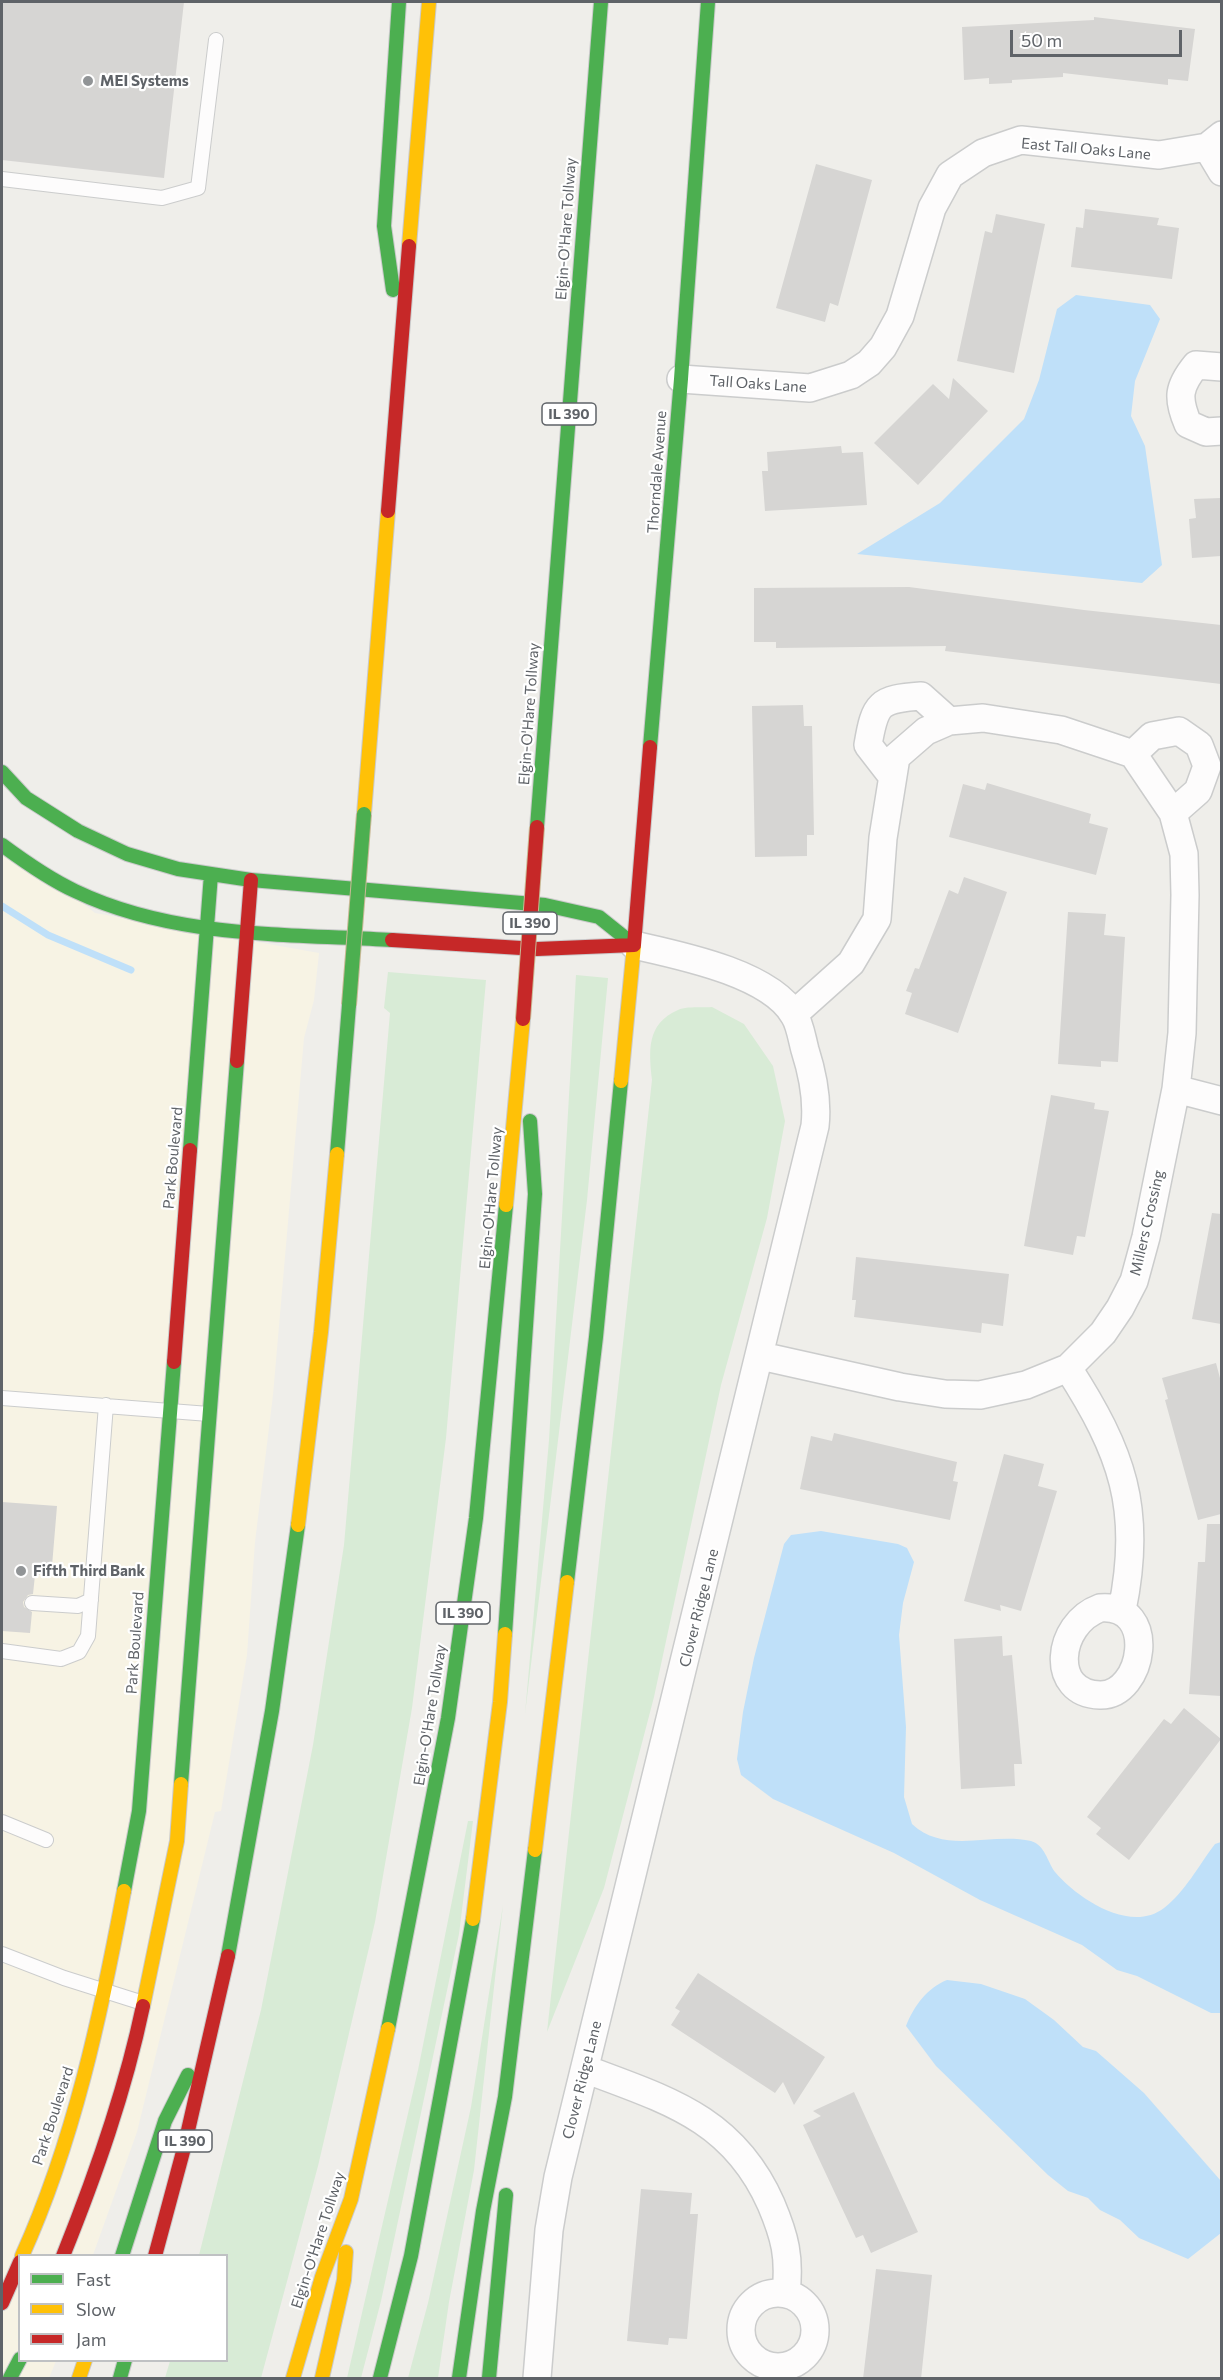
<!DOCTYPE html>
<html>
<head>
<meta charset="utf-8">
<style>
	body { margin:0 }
	#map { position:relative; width:1223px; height:2380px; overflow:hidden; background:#efeeea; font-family:Commissioner,sans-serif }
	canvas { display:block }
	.frame { position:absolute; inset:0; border:3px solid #5f6368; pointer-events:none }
	.legend { position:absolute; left:18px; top:2254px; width:210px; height:108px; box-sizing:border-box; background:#fff; border:2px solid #bfc1c3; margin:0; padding:8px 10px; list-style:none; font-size:18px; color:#5f6368 }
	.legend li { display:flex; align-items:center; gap:12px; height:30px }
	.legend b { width:30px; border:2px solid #bfc1c3 }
	.scale { position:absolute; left:1010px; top:30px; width:172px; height:27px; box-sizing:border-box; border:3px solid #5f6368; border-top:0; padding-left:8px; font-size:18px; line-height:21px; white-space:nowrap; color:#5f6368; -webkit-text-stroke:4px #fff; paint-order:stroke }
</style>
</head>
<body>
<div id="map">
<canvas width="1223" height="2380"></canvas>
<div class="frame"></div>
<ul class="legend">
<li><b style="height:8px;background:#4caf50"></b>Fast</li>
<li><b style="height:8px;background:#ffc107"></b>Slow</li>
<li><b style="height:8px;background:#c62828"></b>Jam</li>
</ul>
<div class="scale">50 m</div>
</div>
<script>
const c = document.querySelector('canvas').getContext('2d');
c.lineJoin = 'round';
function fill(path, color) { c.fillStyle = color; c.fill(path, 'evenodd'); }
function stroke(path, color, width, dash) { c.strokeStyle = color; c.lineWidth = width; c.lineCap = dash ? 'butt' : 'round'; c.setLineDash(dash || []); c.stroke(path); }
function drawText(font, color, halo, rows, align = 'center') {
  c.font = font + ' Commissioner,sans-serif'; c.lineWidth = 4.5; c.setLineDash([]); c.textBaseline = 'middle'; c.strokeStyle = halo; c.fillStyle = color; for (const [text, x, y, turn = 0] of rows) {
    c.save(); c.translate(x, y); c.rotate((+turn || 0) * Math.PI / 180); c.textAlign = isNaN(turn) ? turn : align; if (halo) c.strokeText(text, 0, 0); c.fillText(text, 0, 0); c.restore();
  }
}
fill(new Path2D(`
	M 2,839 L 95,913 L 319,953 L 314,1000 L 304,1038 L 273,1395 L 255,1542 L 247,1655 L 221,1811 L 215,1812 L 137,2132 L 93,2255 L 20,2256 L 20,2360 L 56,2361 L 49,2378 L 2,2378 Z`), '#f7f3e4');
fill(new Path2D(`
	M 388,972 L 486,980 L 446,1438 L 412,1708 L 375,1922 L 318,2166 L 261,2378 L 165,2378 L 170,2361 L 226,2360 L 226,2256 L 199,2255 L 261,2010 L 313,1745 L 344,1545 L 390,1013 L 384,1008 Z
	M 576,975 L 608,978 L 587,1200 L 525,1714 L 549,1440 Z
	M 712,1007 L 744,1024 L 773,1066 L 785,1121 L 767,1218 L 721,1385 L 654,1697 L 604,1888 L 547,2032 L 652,1080 C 649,1051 646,1024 678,1010 C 686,1006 702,1008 712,1007 Z
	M 468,1821 L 473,1821 L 459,1934 L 381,2301 L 361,2378 L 347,2378 L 418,2070 Z
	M 503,1905 L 474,2170 L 449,2302 L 438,2378 L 408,2378 L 428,2303 L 471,2107 Z`), '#d8ebd6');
fill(new Path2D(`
	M 1076,295 L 1150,305 L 1160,319 L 1135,381 L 1131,416 L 1145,446 L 1162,565 L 1142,583 L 857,554 L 940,503 L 1024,419 L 1039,380 L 1057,309 Z
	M 821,1531 L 898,1544 L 907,1548 L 914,1562 L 903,1603 L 899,1635 L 906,1727 L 904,1797 L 912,1824 C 945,1855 991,1832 1031,1841 C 1045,1845 1047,1861 1055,1872 C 1077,1898 1130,1934 1164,1908 C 1185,1892 1199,1865 1215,1844 L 1221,1842 L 1221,2013 L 1211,2013 L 1137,1976 L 1117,1970 L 1082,1945 L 980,1900 L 894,1853 L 773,1799 L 741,1775 L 737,1759 L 743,1712 L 754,1658 L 784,1544 L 791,1535 Z
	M 947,1980 L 981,1984 L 1025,1999 L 1054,2020 L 1083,2047 L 1096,2051 L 1144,2093 L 1221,2181 L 1221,2233 L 1188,2259 L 1139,2238 L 1120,2220 L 1100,2210 L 1088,2198 L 1068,2191 L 1048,2175 L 936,2066 L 906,2026 C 914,2006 927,1988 947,1980 Z`), '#bfe0f9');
stroke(new Path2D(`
	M 2,906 L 48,935 L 131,970`), '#bfe0f9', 7);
fill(new Path2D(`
	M 2,2 L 184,2 L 164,178 L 2,160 Z
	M 1094,17 L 1195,29 L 1188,81 L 1168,79 L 1168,85 L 1063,73 L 1063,77 L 1012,80 L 1012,83 L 989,84 L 989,78 L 964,80 L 962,27 L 1094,20 Z
	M 816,164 L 872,180 L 838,306 L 830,303 L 825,322 L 776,308 Z
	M 1085,209 L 1159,218 L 1157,225 L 1179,228 L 1172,279 L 1071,267 L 1076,227 L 1083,228 Z
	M 996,214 L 1045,224 L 1014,373 L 957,361 L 985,231 L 992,233 Z
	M 953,378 L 988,411 L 918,485 L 874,443 L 933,384 L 949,399 Z
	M 841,446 L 842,453 L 863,452 L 867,505 L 765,511 L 762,471 L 768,471 L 767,452 Z
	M 1221,498 L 1221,556 L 1192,558 L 1189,519 L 1196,518 L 1194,499 Z
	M 909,587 L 1084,610 L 1221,625 L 1221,684 L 945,651 L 946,646 L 776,648 L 776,642 L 754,642 L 754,588 Z
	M 803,705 L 804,726 L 812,726 L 814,835 L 807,835 L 807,856 L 755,857 L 752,706 Z
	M 987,783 L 1091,814 L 1089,823 L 1108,828 L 1096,875 L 949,837 L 963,784 L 985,790 Z
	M 964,877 L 1007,892 L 958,1033 L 905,1014 L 912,993 L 906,991 L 915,968 L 919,969 L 949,890 L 958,894 Z
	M 1068,912 L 1106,914 L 1104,935 L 1125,937 L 1118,1062 L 1101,1061 L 1101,1067 L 1058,1064 Z
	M 1051,1095 L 1095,1103 L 1094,1109 L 1109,1111 L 1085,1237 L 1077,1236 L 1073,1255 L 1024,1246 Z
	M 1212,1213 L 1221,1214 L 1221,1324 L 1192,1319 Z
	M 856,1257 L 1009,1274 L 1003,1326 L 982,1323 L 981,1333 L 854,1317 L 856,1300 L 852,1300 Z
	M 1216,1363 L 1221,1382 L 1221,1514 L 1198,1520 L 1165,1400 L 1168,1399 L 1162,1378 Z
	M 834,1433 L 957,1462 L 953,1481 L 958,1482 L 950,1520 L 800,1489 L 811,1436 L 832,1441 Z
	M 1004,1454 L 1044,1464 L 1038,1486 L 1057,1491 L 1021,1611 L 1000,1605 L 1001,1611 L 964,1601 Z
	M 2,1502 L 57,1506 L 52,1566 L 41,1566 L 40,1575 L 35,1575 L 33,1594 L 28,1595 L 23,1602 L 24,1607 L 32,1612 L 30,1633 L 2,1631 Z
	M 1207,1524 L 1221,1524 L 1221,1696 L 1189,1694 L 1198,1562 L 1205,1562 Z
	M 1002,1636 L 1003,1656 L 1012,1655 L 1022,1764 L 1014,1764 L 1015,1786 L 961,1789 L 954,1639 Z
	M 1184,1708 L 1221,1739 L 1129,1860 L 1096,1834 L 1101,1828 L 1087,1817 L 1164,1719 L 1171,1724 Z
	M 698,1973 L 825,2057 L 794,2105 L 783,2082 L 775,2093 L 671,2025 L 680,2011 L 675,2008 Z
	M 854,2092 L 918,2232 L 871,2253 L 863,2235 L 856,2238 L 803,2125 L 821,2116 L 813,2111 Z
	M 641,2189 L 692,2193 L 690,2214 L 698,2214 L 687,2339 L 669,2338 L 668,2345 L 627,2341 Z
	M 876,2269 L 932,2275 L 921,2379 L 863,2379 Z`), '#d6d5d3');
const lane = new Path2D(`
	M 2,179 L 162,198 L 198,188 L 216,40
	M 2,1398 L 209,1414
	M 32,1603 L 78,1606 L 91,1600
	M 2,1651 L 61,1659 L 79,1652 L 88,1636 L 106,1405
	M 2,1822 L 46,1840
	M 2,1954 L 64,1978 L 143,2003`);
const street = new Path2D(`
	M 1207,147 L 1222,172
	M 1222,367 L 1196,365 C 1178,387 1177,398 1188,424 L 1206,432 L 1222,431
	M 681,379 L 810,388 L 851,375 L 869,363 L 883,347 L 900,316 L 932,208 L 950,175 L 983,153 L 1021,140 L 1159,155 L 1207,147 L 1222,135
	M 1133,754 L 1152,736 L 1179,731 L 1199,745 L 1207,766 L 1198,791 L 1173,813
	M 892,776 L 868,745 C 875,703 879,699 921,696 L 949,721
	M 1176,1089 L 1222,1101
	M 761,1356 L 900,1387 L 945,1394 L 980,1395 L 1026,1385 L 1068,1368 L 1103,1333 L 1120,1308 L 1134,1281 L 1146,1237 L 1176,1089 L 1182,1033 L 1185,895 L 1184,854 L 1173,813 L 1133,754 L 1061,730 L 983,718 L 949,721 L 926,731 L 896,757 L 883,838 L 877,919 L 851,963 L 794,1014
	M 1068,1368 C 1122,1452 1143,1509 1122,1610
	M 1100,1608 C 1159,1603 1144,1696 1100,1695 C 1049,1694 1056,1624 1100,1608 Z
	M 585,2069 C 667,2100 733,2118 771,2204 C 785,2237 790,2257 786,2293
	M741 2330a37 37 0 1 1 74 0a37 37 0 1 1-74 0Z
	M 537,2378 L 549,2230 L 558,2177 L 815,1126 C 818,1099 813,1075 805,1050 C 802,1039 800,1024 794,1015 C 770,973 678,955 634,945`);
const fast = new Path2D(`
	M 393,290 L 384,226 L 399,2
	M 650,747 L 681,379 L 708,2
	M 2,772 L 26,798 L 78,831 L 127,854 L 178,869 L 251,880 L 545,905 L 599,917 L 634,945
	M 537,827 L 601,2
	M 2,845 C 25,862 49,879 75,891 C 173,938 287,934 392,940
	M 190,1150 L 211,874
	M 337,1154 L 349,1005
	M 567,1582 L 596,1337 L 621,1081
	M 505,1634 L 535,1194 L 530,1121
	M 181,1784 L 237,1061
	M 124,1891 L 139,1811 L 174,1362
	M 228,1956 L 272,1711 L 298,1525
	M 388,2029 L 448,1718 L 476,1518 L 506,1205
	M 122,2256 L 165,2121 L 188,2075
	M 10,2378 L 20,2359
	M 120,2378 L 125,2360
	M 380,2378 L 411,2256 L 473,1919
	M 459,2378 L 483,2211 L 505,2097 L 535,1850
	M 489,2378 L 506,2195`);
const slow = new Path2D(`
	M 409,246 L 429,2
	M 364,814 L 388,511
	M 621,1081 L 634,945
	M 506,1205 L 523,1019
	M 298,1525 L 321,1332 L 337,1154
	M 535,1850 L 567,1582
	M 473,1919 L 500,1702 L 505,1634
	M 143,2006 L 177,1841 L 181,1784
	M 22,2256 C 74,2141 101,2014 124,1891
	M 79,2378 L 85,2360
	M 293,2378 L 322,2277 L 351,2199 L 388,2029
	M 322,2378 L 344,2280 L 346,2252`);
const jam = new Path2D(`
	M 388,511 L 409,246
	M 392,940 L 537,949 L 634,945
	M 634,945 L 650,747
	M 237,1061 L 251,880
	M 174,1362 L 190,1150
	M 63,2256 C 96,2174 125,2092 143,2006
	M 155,2256 L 184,2148 L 228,1956
	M 2,2303 L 20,2262`);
stroke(lane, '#cbcccc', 16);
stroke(street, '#cbcccc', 30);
stroke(fast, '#cacacb', 16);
stroke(slow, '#cacacb', 16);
stroke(jam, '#cacacb', 16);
stroke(lane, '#fdfcfc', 14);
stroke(street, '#fdfcfc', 27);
stroke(fast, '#4caf50', 14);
stroke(slow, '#ffc107', 14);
stroke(jam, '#c62828', 14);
const fastBridge = new Path2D(`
	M 349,1005 L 364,814`);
const jamBridge = new Path2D(`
	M 523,1019 L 537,827`);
stroke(fastBridge, '#c8b996', 16, []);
stroke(jamBridge, '#c8b996', 16, []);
stroke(fastBridge, '#4caf50', 14);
stroke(jamBridge, '#c62828', 14);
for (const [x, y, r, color] of [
	[88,81,6,"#919496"],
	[21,1571,6,"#919496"]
]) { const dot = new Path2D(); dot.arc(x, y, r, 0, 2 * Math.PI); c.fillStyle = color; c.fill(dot); stroke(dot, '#fff', 2); }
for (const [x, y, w] of [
	[569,414,54],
	[530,923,54],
	[463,1613,54],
	[185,2141,54]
]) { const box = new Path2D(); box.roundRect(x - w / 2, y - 11, w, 22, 4.5); c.fillStyle = '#fff'; c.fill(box); stroke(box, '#5f6368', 1.5); }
drawText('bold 14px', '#5f6368', null, [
	["IL 390",569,414],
	["IL 390",530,923],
	["IL 390",463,1613],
	["IL 390",185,2141]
]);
drawText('bold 15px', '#5f6368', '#fff', [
	["MEI Systems",100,81],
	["Fifth Third Bank",33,1571]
], 'left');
drawText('15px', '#5f6368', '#fff', [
	["East Tall Oaks Lane",1086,149,5],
	["Elgin-O'Hare Tollway",566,229,-86],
	["Tall Oaks Lane",758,384,4],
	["Thorndale Avenue",657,472,-86],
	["Elgin-O'Hare Tollway",529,714,-86],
	["Park Boulevard",173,1158,-85],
	["Elgin-O'Hare Tollway",491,1198,-85],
	["Millers Crossing",1147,1223,-77],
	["Clover Ridge Lane",699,1608,-76],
	["Park Boulevard",135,1643,-86],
	["Elgin-O'Hare Tollway",430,1715,-81],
	["Clover Ridge Lane",582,2080,-76],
	["Park Boulevard",53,2116,-72],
	["Elgin-O'Hare Tollway",318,2240,-72]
]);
</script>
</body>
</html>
